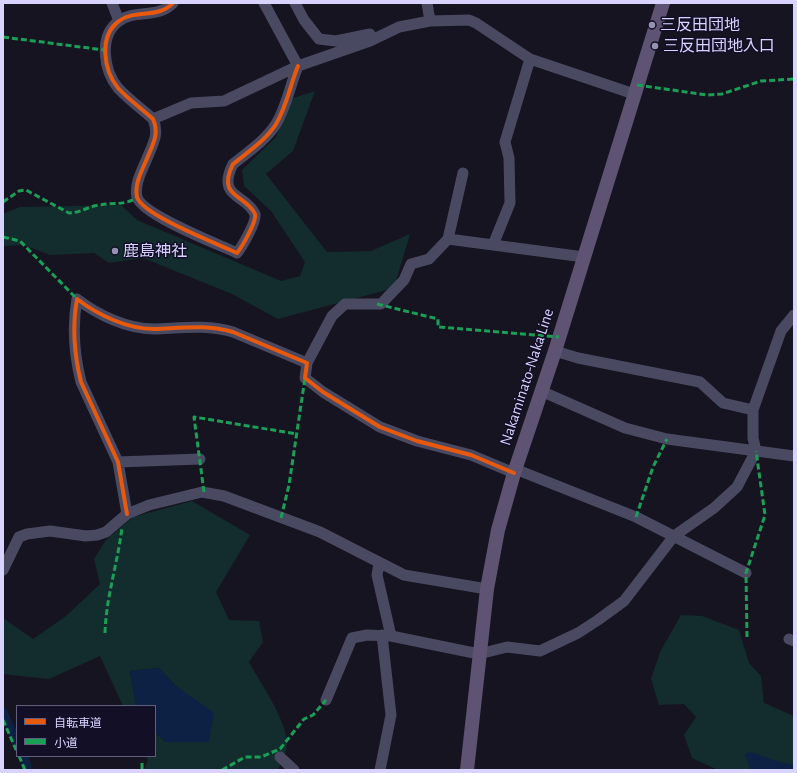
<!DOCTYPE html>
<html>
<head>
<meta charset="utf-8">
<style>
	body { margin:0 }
	#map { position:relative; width:797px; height:773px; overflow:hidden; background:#161421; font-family:"Alegreya Sans","Noto Sans JP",sans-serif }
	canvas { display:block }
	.frame { position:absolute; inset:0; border:4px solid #d9d4ff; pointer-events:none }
	.legend { position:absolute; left:16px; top:705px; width:140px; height:52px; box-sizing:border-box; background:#130f26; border:1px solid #625e7d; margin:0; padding:5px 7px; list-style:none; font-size:12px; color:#d9d4ff }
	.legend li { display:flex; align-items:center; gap:8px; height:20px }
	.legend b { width:20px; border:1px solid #625e7d }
</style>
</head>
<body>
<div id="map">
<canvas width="797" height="773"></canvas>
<div class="frame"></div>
<ul class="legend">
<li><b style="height:5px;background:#e8590c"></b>自転車道</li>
<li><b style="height:5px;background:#1a9f57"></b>小道</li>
</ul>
</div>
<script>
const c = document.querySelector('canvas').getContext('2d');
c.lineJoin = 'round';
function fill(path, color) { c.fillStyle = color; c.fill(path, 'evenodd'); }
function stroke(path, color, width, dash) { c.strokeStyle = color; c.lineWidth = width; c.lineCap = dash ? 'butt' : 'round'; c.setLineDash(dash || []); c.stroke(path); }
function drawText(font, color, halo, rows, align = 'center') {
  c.font = font + ' "Alegreya Sans","Noto Sans JP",sans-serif'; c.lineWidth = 3; c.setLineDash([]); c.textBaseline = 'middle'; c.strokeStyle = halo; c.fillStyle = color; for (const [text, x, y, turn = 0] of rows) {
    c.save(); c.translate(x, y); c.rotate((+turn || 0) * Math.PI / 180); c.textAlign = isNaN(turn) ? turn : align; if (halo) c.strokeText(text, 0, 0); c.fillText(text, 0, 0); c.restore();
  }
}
fill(new Path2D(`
	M 315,91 L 293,151 L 266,174 L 327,252 L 371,251 L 410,234 L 394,288 L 278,319 L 232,294 L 143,258 L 109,263 L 94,253 L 50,255 L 23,245 L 3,246 L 3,214 L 20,207 L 121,205 L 137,220 L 281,281 L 300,276 L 305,262 L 271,211 L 244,186 L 242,170 L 276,137 L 293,98 Z
	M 192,501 L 250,535 L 216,592 L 229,620 L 259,621 L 263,642 L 249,662 C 261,684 284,716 287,741 C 288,749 282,764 277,770 L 144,770 L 148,760 L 146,756 L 155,756 L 155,732 L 165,742 L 175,685 L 159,668 L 130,671 L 136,706 L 123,706 L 100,656 L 49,679 L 3,674 L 3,618 L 33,639 L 66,616 L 100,584 L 94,559 L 106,540 L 133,517 Z
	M 681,615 L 702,616 L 739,630 L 749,663 L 761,676 L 764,703 L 794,716 L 794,770 L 718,770 L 692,758 L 684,735 L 696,717 L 684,704 L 659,705 L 651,679 L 660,652 Z`), '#132c2d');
fill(new Path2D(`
	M 159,668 L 175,685 L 214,713 L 209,742 L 165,742 L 155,732 L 155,706 L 136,706 L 130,671 Z
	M 750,752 L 780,762 L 794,765 L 794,770 L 750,770 L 745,754 Z`), '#0d2144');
stroke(new Path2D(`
	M 3,712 L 17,743
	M 23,756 L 29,770`), '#0d2144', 9);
stroke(new Path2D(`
	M 112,3 L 119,21
	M 173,3 C 158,19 135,9 119,21 C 98,36 104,71 118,88 C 128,99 142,109 153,119 C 159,133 154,142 148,156 C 143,169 134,183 137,197 C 142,215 218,244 237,253 C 242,247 257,221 255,214 C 246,194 216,198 233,164 C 248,152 266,140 276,124 C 287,106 290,85 298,66
	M 264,3 L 298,66
	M 295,3 L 304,20 L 319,39 L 336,41 L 370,34
	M 427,3 L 430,21
	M 153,119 L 191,103 L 224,101 L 298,66 L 370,41 L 399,27 L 430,21 L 469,20 L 476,23 L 530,59 L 634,94
	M 448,239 L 463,173
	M 493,245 L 510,203 L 509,158 L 505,142 L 530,59
	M 555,351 L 578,358 L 700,382 L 723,403 L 753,410
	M 307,363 L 332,316 L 345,304 L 381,304 L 404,280 L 411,264 L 429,259 L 448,239 L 584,257
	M 541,391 L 625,428 L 667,439 L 794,456
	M 118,462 L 200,459
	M 515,469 L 636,517 L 746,573
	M 127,514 L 118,462 L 81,382 C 74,354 72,327 77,299 C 98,315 127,329 154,329 C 181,328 207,324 233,332 L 307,363 L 305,378 L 323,392 L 380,427 L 417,441 L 471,455 L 514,473
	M 379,564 L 377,575 L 391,636
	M 3,570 L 19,537 L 27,534 L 50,531 L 86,536 L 97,535 L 106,532 L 127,514 L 149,505 L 202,492 L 224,496 L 320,532 L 404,575 L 487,589
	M 789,639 L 794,641
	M 326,700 L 352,638 L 367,635 L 391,636 L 479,654 L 507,647 L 540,651 L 578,633 L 598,620 L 624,601 L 674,536 L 714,508 L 737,487 L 756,451 L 753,438 L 753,410 L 781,331 L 794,315
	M 280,757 L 294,770
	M 380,770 L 391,715 L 382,635`), '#4a4962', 11);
stroke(new Path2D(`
	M 467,770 L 487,589 L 498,530 L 514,473 L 555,351 L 663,3`), '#5e5373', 14);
stroke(new Path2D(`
	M 3,37 L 104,50
	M 637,85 L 707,95 L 722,94 L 761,81 L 794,79
	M 3,202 L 19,191 L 26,190 L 69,213 C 80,213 89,206 100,205 C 116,202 121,206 137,198
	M 3,237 L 20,241 L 77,299
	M 377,304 L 438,319 L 438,327 L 559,337
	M 204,492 L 194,417 L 297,434
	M 636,517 L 653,467 L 667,439
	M 281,518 L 289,485 L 305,378
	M 105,633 C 106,597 118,562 122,527
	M 747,637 L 746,573 L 765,515 L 756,451
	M 3,720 L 17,752
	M 19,756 L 25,770
	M 142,763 L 142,770
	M 222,770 L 245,757 L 261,757 L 280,749 L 304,719 L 313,715 L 326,700`), '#1a9f57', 3, [6, 3]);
stroke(new Path2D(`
	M 173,3 C 158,19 135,9 119,21 C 98,36 104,71 118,88 C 128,99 142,109 153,119 C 159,133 154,142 148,156 C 143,169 134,183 137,197 C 142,215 218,244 237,253 C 242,247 257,221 255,214 C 246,194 216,198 233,164 C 248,152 266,140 276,124 C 287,106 290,85 298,66
	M 127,514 L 118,462 L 81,382 C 74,354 72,327 77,299 C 98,315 127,329 154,329 C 181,328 207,324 233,332 L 307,363 L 305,378 L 323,392 L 380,427 L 417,441 L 471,455 L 514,473`), '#e8590c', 4);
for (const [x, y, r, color] of [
	[652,25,4,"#9591b1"],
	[655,46,4,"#9591b1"],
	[115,251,4,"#9591b1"]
]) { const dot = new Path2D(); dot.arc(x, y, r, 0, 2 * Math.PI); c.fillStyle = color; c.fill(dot); stroke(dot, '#130f26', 1.5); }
drawText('16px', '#d9d4ff', '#130f26', [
	["三反田団地",660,25],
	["三反田団地入口",663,46],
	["鹿島神社",123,251]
], 'left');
drawText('16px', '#d9d4ff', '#130f26', [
	["Nakaminato-Naka Line",527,377,-72]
]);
</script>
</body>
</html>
